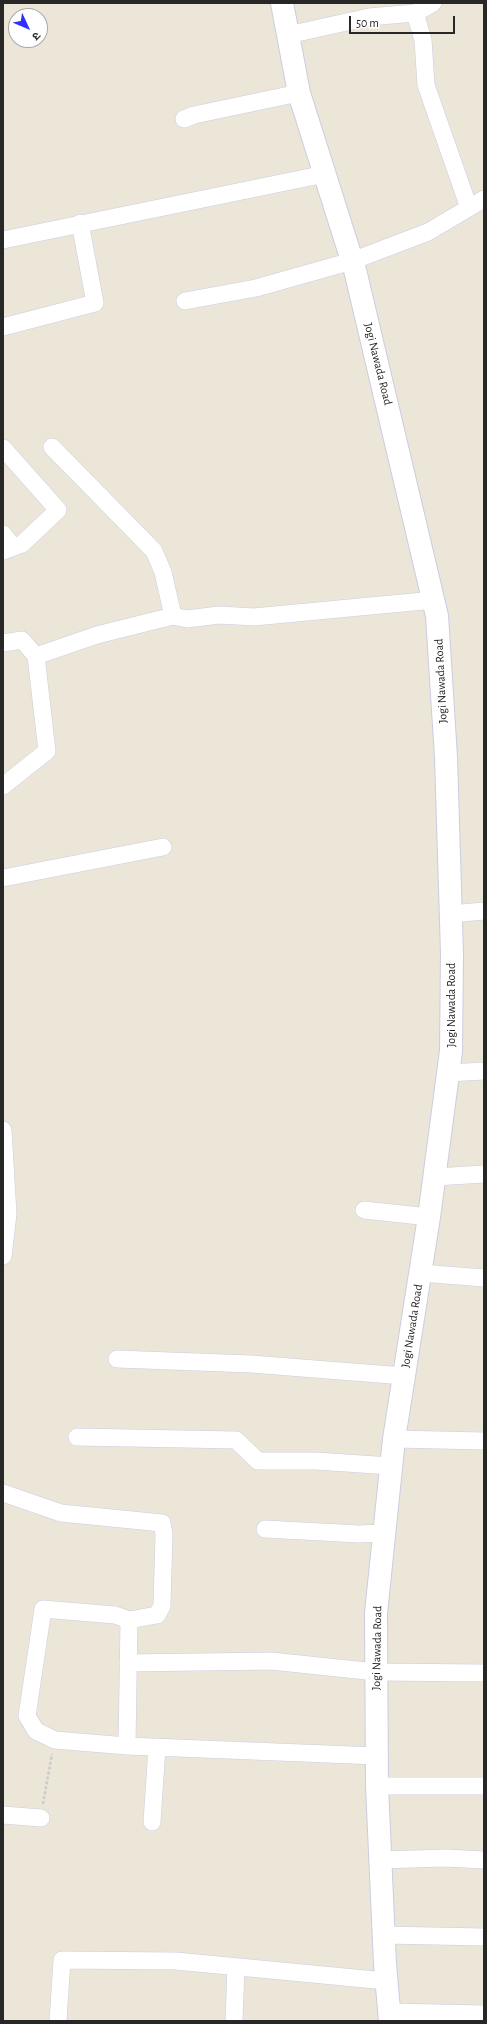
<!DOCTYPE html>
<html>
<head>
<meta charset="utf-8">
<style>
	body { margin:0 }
	#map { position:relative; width:487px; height:2024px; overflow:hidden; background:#ebe6d7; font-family:"Alegreya Sans","Noto Sans Devanagari",sans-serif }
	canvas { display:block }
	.frame { position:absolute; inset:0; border:4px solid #272727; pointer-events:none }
	.north { position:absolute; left:8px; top:8px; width:40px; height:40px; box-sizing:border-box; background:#fff; border:1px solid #a9a9a9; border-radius:50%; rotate:134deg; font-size:11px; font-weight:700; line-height:16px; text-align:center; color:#272727 }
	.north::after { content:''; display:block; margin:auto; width:14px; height:18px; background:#3030ff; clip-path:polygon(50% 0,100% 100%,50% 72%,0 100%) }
	.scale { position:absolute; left:349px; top:16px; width:106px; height:18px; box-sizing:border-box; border:2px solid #272727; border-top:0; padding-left:5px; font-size:12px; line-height:14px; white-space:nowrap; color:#272727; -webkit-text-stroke:3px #fff; paint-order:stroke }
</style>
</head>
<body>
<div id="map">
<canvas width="487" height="2024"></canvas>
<div class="frame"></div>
<div class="north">उ</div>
<div class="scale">50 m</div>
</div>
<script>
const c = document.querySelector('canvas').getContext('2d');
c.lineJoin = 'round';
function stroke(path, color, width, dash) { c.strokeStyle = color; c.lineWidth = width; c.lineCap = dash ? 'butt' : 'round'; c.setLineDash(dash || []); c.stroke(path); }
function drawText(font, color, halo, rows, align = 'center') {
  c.font = font + ' "Alegreya Sans",sans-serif'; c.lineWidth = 4; c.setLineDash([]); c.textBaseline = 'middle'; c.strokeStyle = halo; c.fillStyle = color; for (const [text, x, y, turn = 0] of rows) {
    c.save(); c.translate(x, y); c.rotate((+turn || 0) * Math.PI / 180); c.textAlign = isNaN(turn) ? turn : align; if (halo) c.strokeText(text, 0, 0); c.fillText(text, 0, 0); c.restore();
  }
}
const street = new Path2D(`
	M 415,13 L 423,40 L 426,85 L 469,208
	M 288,35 L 369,17 L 415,13 L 433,3
	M 184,119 L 194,115 L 299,93
	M 3,240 L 325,174
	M 185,301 L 256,288 L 352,261 L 428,232 L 484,199
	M 3,327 L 95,303 L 80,223
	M 52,447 L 154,551 L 163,572 L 173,616
	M 3,448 L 58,510 L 22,544 L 3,551
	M 3,534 L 13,547
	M 3,643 L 22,640 L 36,656 L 47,751 L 3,786
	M 36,656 L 97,635 L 173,616 L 187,619 L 219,615 L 254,617 L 434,600
	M 3,878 L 163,847
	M 451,914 L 484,911
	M 448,1073 L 484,1071
	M 3,1130 L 8,1214 L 3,1256
	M 435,1177 L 484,1174
	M 364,1210 L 429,1217
	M 420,1273 L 484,1278
	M 117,1359 L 251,1364 L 404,1376
	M 77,1437 L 236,1440 L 258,1461 L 316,1461 L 391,1466
	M 394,1439 L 484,1441
	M 3,1493 L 61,1513 L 162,1523 L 164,1534 L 162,1606 L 157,1615 L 129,1620 L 115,1615 L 43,1609 L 27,1716 L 36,1731 L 55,1740 L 127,1746 L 377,1756
	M 265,1529 L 359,1534 L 384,1533
	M 128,1663 L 271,1661 L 376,1672 L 484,1673
	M 127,1746 L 129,1620
	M 377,1786 L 484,1786
	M 3,1815 L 41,1818
	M 152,1822 L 157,1747
	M 380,1860 L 446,1858 L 484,1860
	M 383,1935 L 484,1937
	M 389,2012 L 484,2014
	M 58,2021 L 62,1960 L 176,1961 L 386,1981
	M 234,2021 L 236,1967`);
const secondary = new Path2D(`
	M 282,3 L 299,93 L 355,270 L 437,616 L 446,757 L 452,954 L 451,1051 L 429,1217 L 394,1439 L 376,1613 L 377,1786 L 385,1964 L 390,2021`);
stroke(street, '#cccce2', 18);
stroke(secondary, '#cccce2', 24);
stroke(new Path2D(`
	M 43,1804 L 52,1754`), '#cbcbcb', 2.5, [3, 2]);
stroke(street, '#fff', 17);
stroke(secondary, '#fff', 22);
drawText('12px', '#272727', '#fff', [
	["Jogi Nawada Road",378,364,76],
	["Jogi Nawada Road",441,681,-93],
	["Jogi Nawada Road",451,1005,-90],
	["Jogi Nawada Road",412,1326,-81],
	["Jogi Nawada Road",377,1648,-89]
]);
</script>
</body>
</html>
